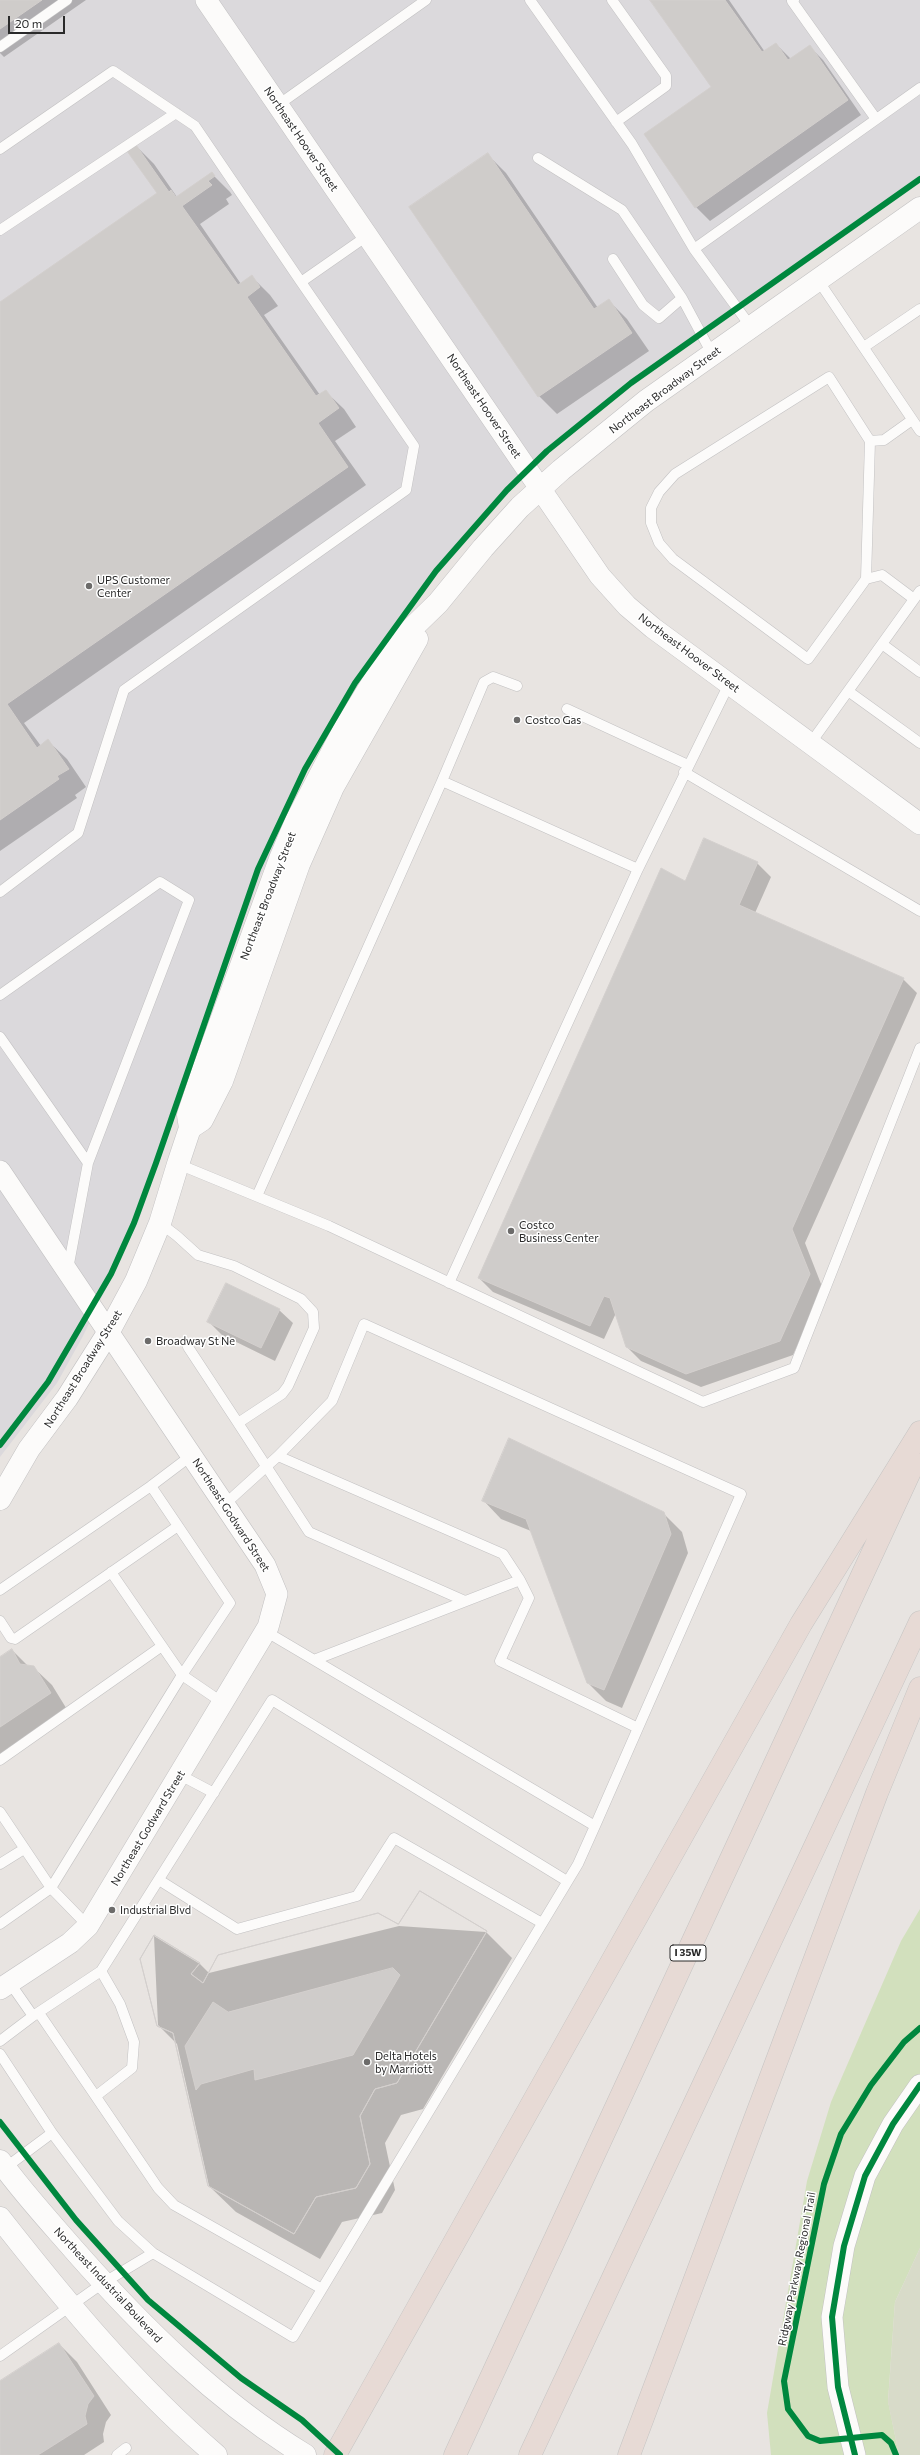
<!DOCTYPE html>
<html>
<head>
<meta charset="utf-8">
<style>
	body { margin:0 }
	#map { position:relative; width:920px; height:2455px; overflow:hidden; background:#e8e4e1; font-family:Commissioner,sans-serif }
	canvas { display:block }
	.scale { position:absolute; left:8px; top:16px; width:57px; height:18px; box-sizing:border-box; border:2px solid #2a2a2a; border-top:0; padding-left:5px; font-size:12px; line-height:14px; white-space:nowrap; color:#2a2a2a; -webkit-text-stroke:3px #fff; paint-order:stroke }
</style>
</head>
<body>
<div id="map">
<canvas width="920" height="2455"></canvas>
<div class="scale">20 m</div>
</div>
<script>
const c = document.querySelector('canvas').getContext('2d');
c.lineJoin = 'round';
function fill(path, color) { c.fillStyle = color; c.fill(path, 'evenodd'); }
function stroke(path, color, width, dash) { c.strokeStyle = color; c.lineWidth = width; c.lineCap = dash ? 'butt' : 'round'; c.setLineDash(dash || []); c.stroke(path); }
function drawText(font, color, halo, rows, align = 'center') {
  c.font = font + ' Commissioner,sans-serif'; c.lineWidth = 3; c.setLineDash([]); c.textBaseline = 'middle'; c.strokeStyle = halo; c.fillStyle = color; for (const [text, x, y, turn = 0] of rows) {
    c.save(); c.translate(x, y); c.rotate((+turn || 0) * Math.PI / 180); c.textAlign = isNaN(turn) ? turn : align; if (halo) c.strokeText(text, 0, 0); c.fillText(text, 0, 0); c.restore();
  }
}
fill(new Path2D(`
	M 0,0 L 920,0 L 920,176 L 646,369 L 584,418 L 508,485 L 433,572 L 354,684 L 317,746 L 260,877 L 162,1147 L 139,1220 L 83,1336 L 57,1383 L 0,1457 Z`), '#dbd9dc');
fill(new Path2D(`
	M 920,1909 L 920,2248 L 895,2302 L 888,2401 L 899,2455 L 771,2455 L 767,2413 L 807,2181 L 831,2102 L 901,1941 Z`), '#d2e0bd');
fill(new Path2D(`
	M 920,2248 L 920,2455 L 899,2455 L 888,2402 L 895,2302 Z`), '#d8dbc9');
fill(new Path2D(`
	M 0,0 L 86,0 L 4,57 L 0,53 Z
	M 651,0 L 729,0 L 765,52 L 776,44 L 791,59 L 809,46 L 823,60 L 861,115 L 710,221 L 696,207 L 645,135 L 712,87 Z
	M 136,146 L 154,164 L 177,197 L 212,174 L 230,192 L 232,195 L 226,199 L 229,204 L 200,224 L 241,284 L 252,277 L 270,295 L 278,306 L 264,315 L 320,395 L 325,391 L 344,409 L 356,427 L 335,441 L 366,485 L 24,723 L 41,746 L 48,741 L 67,759 L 86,787 L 75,795 L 77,798 L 0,851 L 0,304 L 158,194 Z
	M 488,155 L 506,173 L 598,308 L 609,301 L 627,319 L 649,351 L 557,414 L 539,396 Z
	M 757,863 L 771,877 L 755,913 L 903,979 L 917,993 L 805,1243 L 823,1289 L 793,1355 L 701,1387 L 641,1361 L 627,1347 L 616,1313 L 604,1339 L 493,1292 L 479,1278 L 685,883 Z
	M 279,1310 L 293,1323 L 275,1361 L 222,1335 L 208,1321 Z
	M 483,1500 L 663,1513 L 682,1532 L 688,1553 L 622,1708 L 606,1701 L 587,1682 L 531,1531 L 501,1519 Z
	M 12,1650 L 28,1666 L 33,1667 L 52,1685 L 68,1711 L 0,1758 L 0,1658 Z
	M 399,1926 L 486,1932 L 512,1958 L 423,2109 L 401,2115 L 385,2143 L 395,2190 L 382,2213 L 342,2222 L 320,2259 L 236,2212 L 209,2186 L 177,2044 L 158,2025 L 154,1936 L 200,1964 L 209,1973 Z
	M 59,2344 L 77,2362 L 111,2415 L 106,2422 L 103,2434 L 104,2442 L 84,2455 L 0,2455 L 0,2383 Z`), '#0003');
const building = new Path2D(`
	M 0,0 L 42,0 L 0,29 Z
	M 650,0 L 725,0 L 762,52 L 776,43 L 788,60 L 810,45 L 848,100 L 695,208 L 644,134 L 711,87 Z
	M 136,145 L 169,192 L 171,190 L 176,197 L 212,172 L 215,176 L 208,181 L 212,185 L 182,206 L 238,285 L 252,275 L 260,287 L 247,297 L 316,396 L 326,390 L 339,408 L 318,423 L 348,467 L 7,704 L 37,748 L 48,739 L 69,769 L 57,776 L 59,779 L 0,820 L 0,302 L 157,193 L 127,151 Z
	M 488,153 L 594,309 L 609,299 L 632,333 L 538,397 L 409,207 Z
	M 704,838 L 758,862 L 739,905 L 904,978 L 792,1229 L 810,1274 L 780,1341 L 686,1374 L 626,1347 L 610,1298 L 604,1296 L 590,1326 L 478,1278 L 661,868 L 685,881 Z
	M 226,1283 L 280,1309 L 261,1348 L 207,1322 Z
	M 509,1438 L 664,1512 L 671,1534 L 604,1690 L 587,1683 L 526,1519 L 482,1501 Z
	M 12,1649 L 20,1664 L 34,1666 L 51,1693 L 0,1727 L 0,1657 Z
	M 420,1891 L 487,1931 L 397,2083 L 375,2089 L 360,2116 L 370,2164 L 356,2188 L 316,2197 L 294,2234 L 208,2186 L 173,2033 L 157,2026 L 140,1959 L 154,1935 L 200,1963 L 191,1974 L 203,1983 L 218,1955 L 378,1913 L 398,1924 ZM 393,1968 L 400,1975 L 353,2055 L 255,2080 L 254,2069 L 201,2084 L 196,2090 L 185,2046 L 213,2002 L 228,2012 Z
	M 420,1891 L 487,1931 L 397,2083 L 375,2089 L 360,2116 L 370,2164 L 356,2188 L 316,2197 L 294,2234 L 208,2186 L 173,2033 L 157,2026 L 140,1959 L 154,1935 L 200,1963 L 191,1974 L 203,1983 L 218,1955 L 378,1913 L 398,1924 Z
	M 59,2343 L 94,2396 L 88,2404 L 85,2416 L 87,2424 L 38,2455 L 0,2455 L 0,2381 Z`);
fill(building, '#cfccca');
stroke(building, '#d3cfcd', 1);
const service = new Path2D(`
	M 530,0 L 632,144 L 694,249
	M 612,0 L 666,76 L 666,86 L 616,122
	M 794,0 L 792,1 L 876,119
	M 0,47 L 67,0
	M 278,105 L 426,0
	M 0,149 L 113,71 L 195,126 L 301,282 L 367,236
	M 538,158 L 622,210 L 682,298 L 712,354
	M 0,230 L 176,113
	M 613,259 L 643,305 L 659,318 L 682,298
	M 818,280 L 920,431
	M 751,327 L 694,249 L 920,88
	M 864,347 L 920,309
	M 912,420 L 884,440 L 870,441 L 829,377 L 675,474 L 659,492 L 651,508 L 651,523 L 659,543 L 673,559 L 808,659 L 866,579 L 882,575 L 914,599
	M 866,579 L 870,441
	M 882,644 L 920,672
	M 848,691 L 920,743
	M 567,709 L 688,765
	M 810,744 L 920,591
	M 684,772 L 920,911
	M 442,781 L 484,682 L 493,677 L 517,686
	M 0,892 L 78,833 L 124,690 L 406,490 L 414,446 L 301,282
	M 0,995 L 160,882 L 189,900 L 88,1163 L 68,1269
	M 0,1037 L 88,1163
	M 178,1164 L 329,1226 L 703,1402 L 794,1368 L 920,1048
	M 257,1196 L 442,781 L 638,869
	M 160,1223 L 177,1236 L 198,1255 L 234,1266 L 301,1299 L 313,1312 L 314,1328 L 288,1386 L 282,1394 L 238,1423 L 188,1347
	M 449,1283 L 638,869 L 729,684
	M 238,1423 L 309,1532 L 465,1601
	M 278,1456 L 332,1401 L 364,1324 L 741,1494 L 638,1728
	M 151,1486 L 192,1455
	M 224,1505 L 278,1456 L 503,1554 L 520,1580
	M 111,1572 L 182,1675 L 223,1703
	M 0,1590 L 151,1486 L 230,1603 L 182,1675 L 51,1888 L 0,1924
	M 0,1621 L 11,1638 L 15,1639 L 178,1526
	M 314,1660 L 520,1580 L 529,1598 L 500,1661 L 638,1728 L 595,1826
	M 0,1760 L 162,1646
	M 180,1775 L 214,1793
	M 0,1812 L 51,1888 L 88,1926
	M 0,1864 L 24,1849
	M 159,1880 L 237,1929 L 357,1896 L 394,1838 L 542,1923
	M 39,2013 L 158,2188 L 174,2205 L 322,2289
	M 33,2016 L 101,1971 L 272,1700 L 567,1881
	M 0,2041 L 33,2016 L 10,1983
	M 0,2054 L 52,2133
	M 96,2096 L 132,2068 L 134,2042 L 120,2004 L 101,1971
	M 5,2168 L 52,2133 L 118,2221 L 153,2253
	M 0,2356 L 103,2283 L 153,2253 L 293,2337 L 578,1864 L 595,1826 L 265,1631
	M 117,2455 L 126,2448`);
const minor = new Path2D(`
	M 206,0 L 600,576 L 627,606 L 653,628 L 920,824
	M 0,1171 L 265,1565 L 277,1594 L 268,1627 L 88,1926 L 70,1943 L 0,1989
	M 855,2455 L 838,2387 L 832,2317 L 844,2246 L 865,2176 L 893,2124 L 920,2085`);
const secondary = new Path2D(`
	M 190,1128 L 202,1120 L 222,1081 L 299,864 L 333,787 L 417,639
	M 0,1499 L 29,1449 L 67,1398 L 108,1333 L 136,1281 L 160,1223 L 178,1164 L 190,1128 L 188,1115 L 204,1067 L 280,859 L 296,821 L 343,731 L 387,659 L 406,634 L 438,603 L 483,548 L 520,507 L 561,470 L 646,401 L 920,208
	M 0,2161 C 23,2193 50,2222 76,2252 C 143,2328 218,2402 305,2455
	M 0,2218 C 66,2302 135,2386 216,2455`);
const motorway = new Path2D(`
	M 335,2455 L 801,1624 L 920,1432
	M 455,2455 L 914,1463
	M 530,2455 L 920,1622
	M 629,2455 L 877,1793 L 920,1688`);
stroke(service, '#c2c1c2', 11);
stroke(minor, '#c2c1c2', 22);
stroke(secondary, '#c2c1c2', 23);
stroke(motorway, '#c4c3c2', 23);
stroke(service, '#fcfbfa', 10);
stroke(minor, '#fcfbfa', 21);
stroke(secondary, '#fcfbfa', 22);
stroke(motorway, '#e7dad5', 22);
stroke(new Path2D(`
	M 0,1445 L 48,1382 L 111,1274 L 134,1223 L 156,1163 L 258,869 L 305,769 L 355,683 L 436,571 L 507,490 L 547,451 L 631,383 L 920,179
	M 0,2122 L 76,2220 L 148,2300 L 241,2378 L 302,2420 L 340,2455
	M 855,2455 L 838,2387 L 832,2317 L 844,2246 L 865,2176 L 893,2124 L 920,2085
	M 896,2455 L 891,2443 L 882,2435 L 820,2441 L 808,2436 L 788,2409 L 784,2381 L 824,2184 L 841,2134 L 871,2085 L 904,2042 L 920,2028`), '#00873e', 6);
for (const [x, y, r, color] of [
	[89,586,4,"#6c6b6a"],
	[517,720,4,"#6c6b6a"],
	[511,1231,4,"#6c6b6a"],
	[148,1341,4,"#6c6b6a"],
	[112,1910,4,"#6c6b6a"],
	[367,2062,4,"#6c6b6a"]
]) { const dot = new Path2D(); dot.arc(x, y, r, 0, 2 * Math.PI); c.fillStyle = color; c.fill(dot); stroke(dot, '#fff', 1.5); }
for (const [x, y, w] of [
	[688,1953,36]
]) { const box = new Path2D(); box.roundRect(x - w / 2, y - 8, w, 16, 3); c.fillStyle = '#fff'; c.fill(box); stroke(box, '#2a2a2a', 1); }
drawText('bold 10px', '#2a2a2a', null, [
	["I 35W",688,1953]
]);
drawText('11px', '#2a2a2a', '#fff', [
	["Northeast Hoover Street",301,139,56],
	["Northeast Broadway Street",665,390,-37],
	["Northeast Hoover Street",484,406,56],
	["Northeast Hoover Street",689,653,37],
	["Northeast Broadway Street",268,896,-69],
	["Northeast Broadway Street",83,1369,-58],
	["Northeast Godward Street",231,1515,57],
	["Northeast Godward Street",148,1828,-59],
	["Ridgway Parkway Regional Trail",797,2269,-79],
	["Northeast Industrial Boulevard",108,2285,47]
]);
drawText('11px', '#2a2a2a', '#fff', [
	["UPS Customer",97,580],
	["Center",97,593],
	["Costco Gas",525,720],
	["Costco",519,1225],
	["Business Center",519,1238],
	["Broadway St Ne",156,1341],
	["Industrial Blvd",120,1910],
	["Delta Hotels",375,2056],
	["by Marriott",375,2069]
], 'left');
</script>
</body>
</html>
